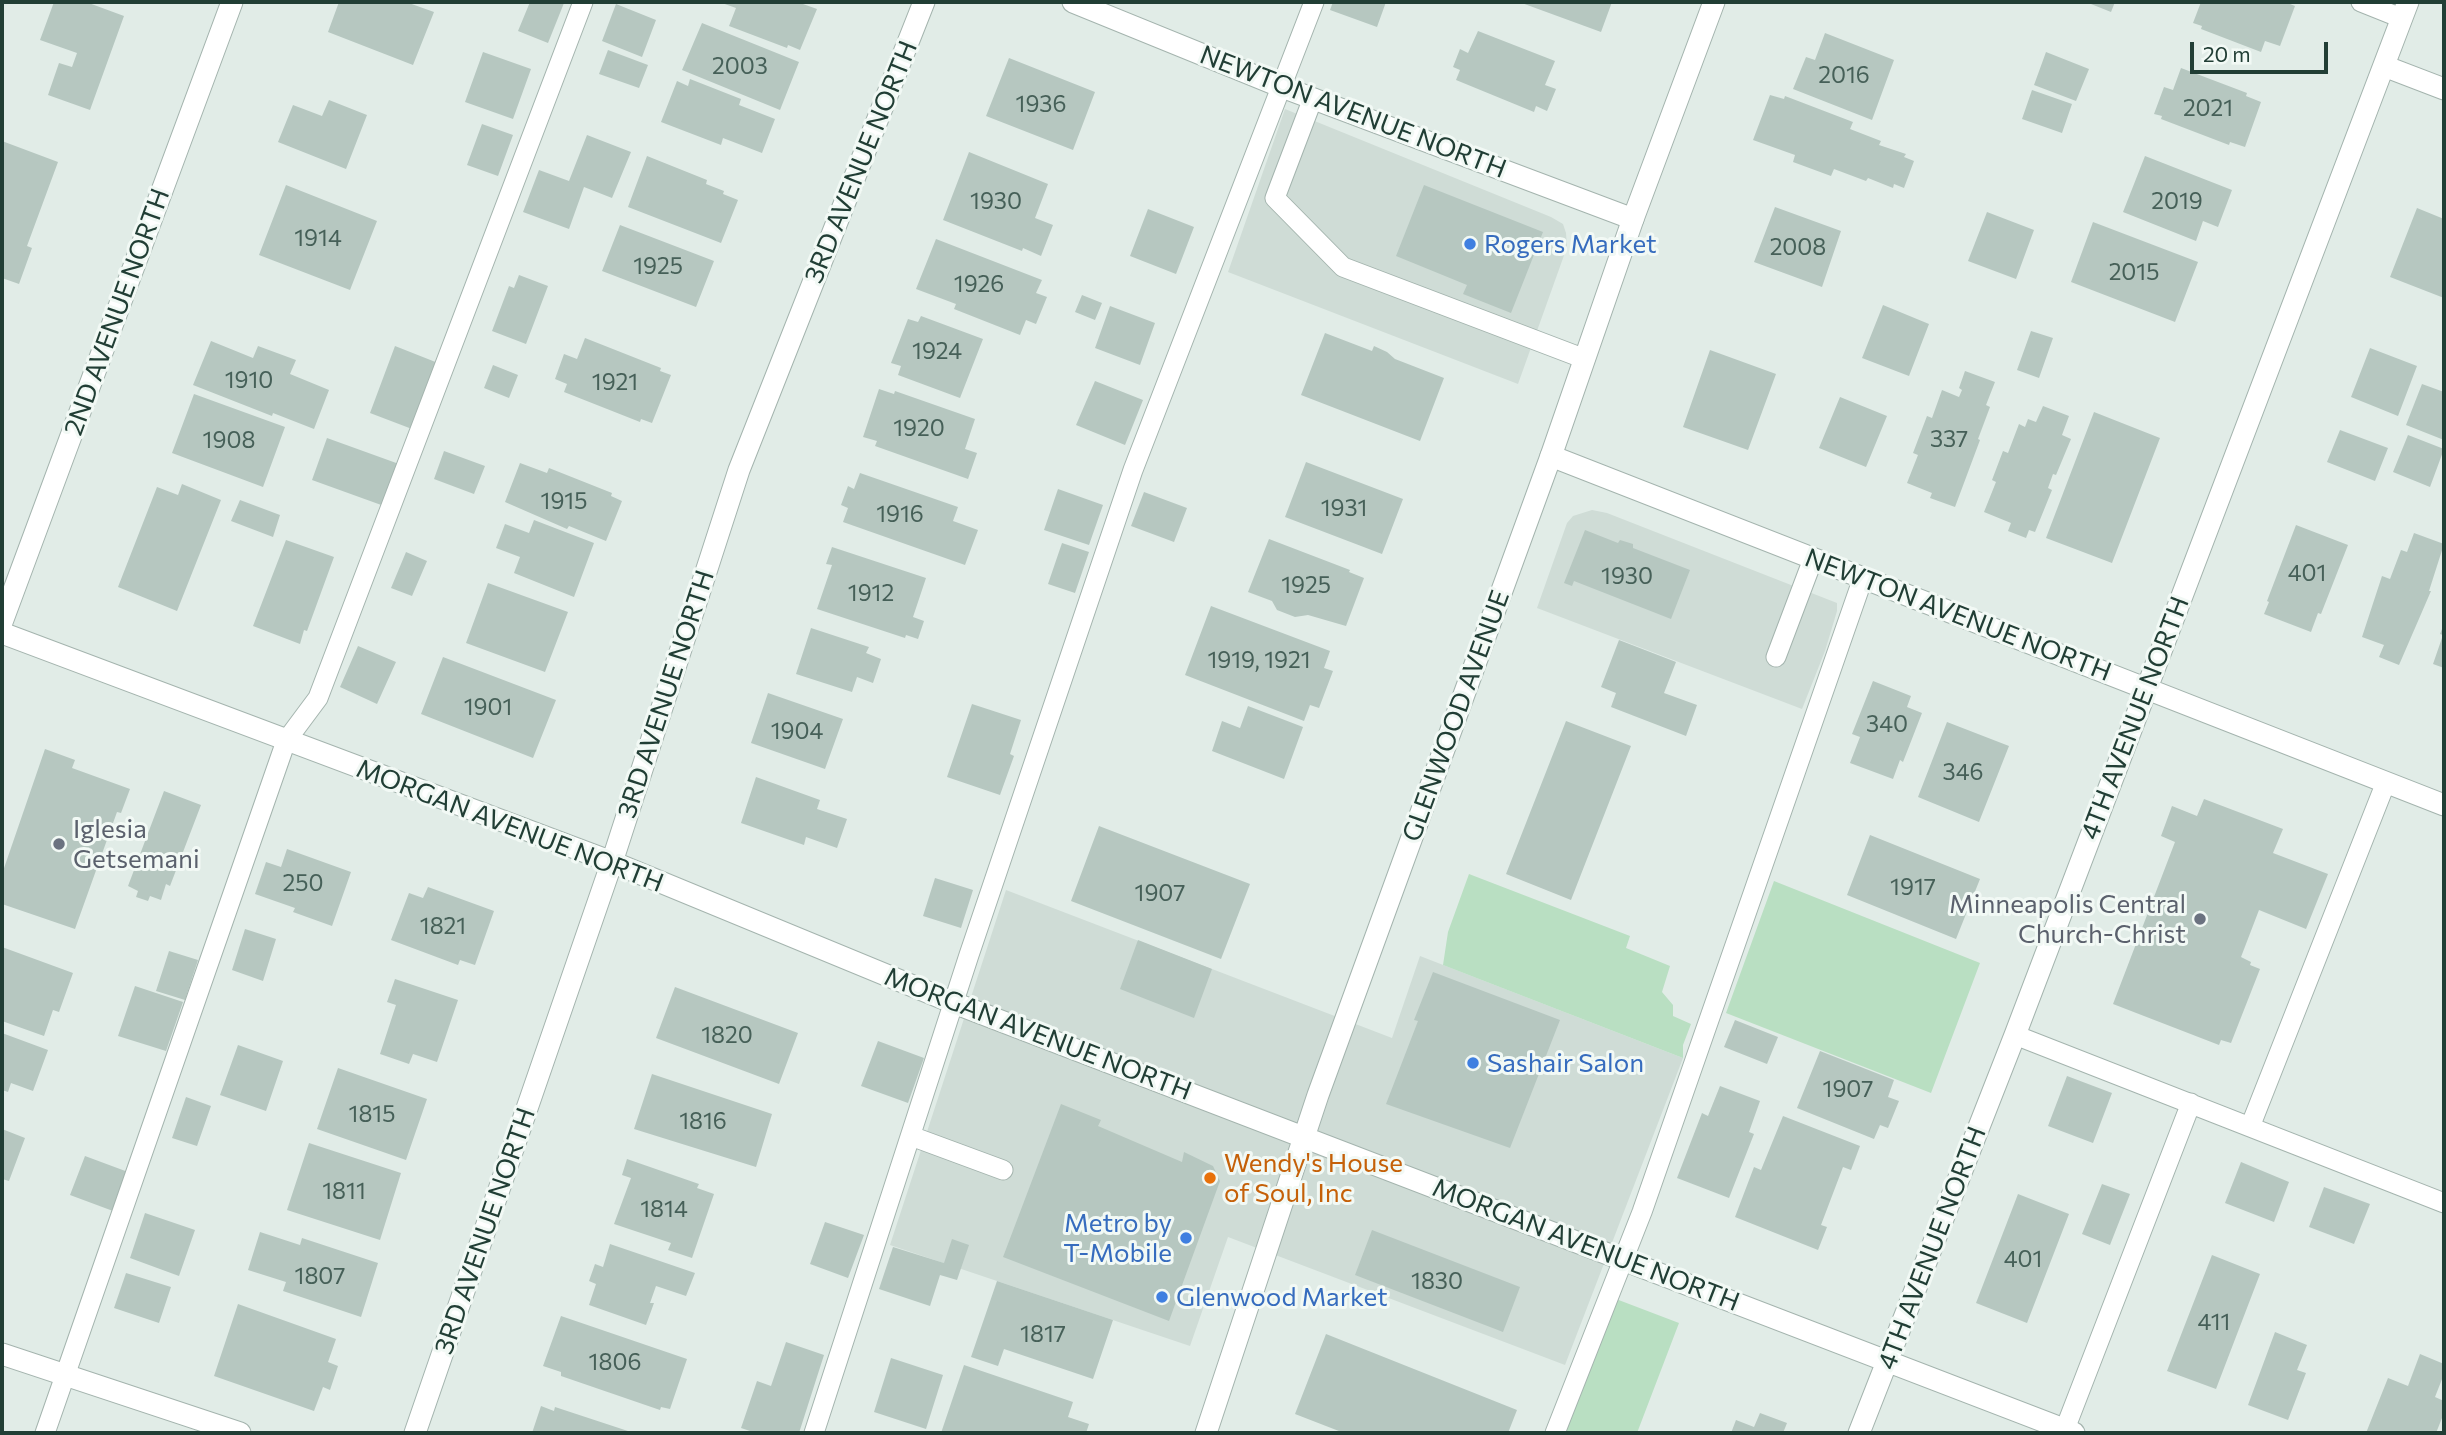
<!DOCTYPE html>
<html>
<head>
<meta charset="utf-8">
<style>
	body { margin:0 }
	#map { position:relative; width:2446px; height:1435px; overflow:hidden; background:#e1ece7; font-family:Commissioner,sans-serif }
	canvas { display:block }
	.frame { position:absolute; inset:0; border:4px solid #213e35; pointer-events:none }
	.scale { position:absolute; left:2190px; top:42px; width:138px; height:32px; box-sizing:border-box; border:4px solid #213e35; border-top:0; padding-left:9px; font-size:21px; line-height:24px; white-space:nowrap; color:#213e35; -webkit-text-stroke:5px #f2f9f5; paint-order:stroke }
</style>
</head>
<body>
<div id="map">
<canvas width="2446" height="1435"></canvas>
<div class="frame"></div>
<div class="scale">20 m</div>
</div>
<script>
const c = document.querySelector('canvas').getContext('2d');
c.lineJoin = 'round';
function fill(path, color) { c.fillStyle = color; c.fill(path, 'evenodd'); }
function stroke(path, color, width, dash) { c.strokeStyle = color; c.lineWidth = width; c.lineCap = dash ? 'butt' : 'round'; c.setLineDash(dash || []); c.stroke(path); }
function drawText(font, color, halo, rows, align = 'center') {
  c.font = font + ' Commissioner,sans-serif'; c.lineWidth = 6; c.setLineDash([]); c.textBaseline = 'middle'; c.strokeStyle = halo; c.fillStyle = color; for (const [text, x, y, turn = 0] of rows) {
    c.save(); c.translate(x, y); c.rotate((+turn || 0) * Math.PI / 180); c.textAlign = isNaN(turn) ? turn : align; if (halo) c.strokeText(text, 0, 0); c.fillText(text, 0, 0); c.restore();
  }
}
fill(new Path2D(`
	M 1285,109 L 1551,217 L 1563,224 L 1566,233 L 1567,247 L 1518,384 L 1228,272 Z
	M 1592,510 L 1607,513 L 1837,603 L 1837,611 L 1825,651 L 1802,709 L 1537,608 L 1567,523 L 1573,516 Z
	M 1006,890 L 1392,1038 L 1420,956 L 1683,1058 L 1565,1365 L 1228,1237 L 1190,1346 L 890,1245 Z`), '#cfdcd6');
fill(new Path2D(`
	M 1469,874 L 1630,936 L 1626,948 L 1670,966 L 1662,992 L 1673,1005 L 1673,1016 L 1691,1024 L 1683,1045 L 1683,1058 L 1443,965 L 1448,932 Z
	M 1774,881 L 1980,963 L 1931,1093 L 1726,1013 Z
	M 1616,1299 L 1679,1323 L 1637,1433 L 1564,1433 Z`), '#b9dfc2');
fill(new Path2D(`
	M 54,2 L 86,2 L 124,16 L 90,110 L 48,95 L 59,63 L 72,67 L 77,53 L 40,40 Z
	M 339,2 L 406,2 L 434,12 L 413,65 L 328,32 Z
	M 530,2 L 564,3 L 548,43 L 518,31 Z
	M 719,2 L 804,2 L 803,4 L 817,9 L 800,50 L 788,45 L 787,48 L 729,26 L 736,8 Z
	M 1333,2 L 1386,2 L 1377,27 L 1330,10 Z
	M 1519,2 L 1612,2 L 1601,32 Z
	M 2086,2 L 2115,2 L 2111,12 Z
	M 2201,2 L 2285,2 L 2295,6 L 2280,46 L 2265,41 L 2261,52 L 2201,29 L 2202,26 L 2193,23 Z
	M 616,4 L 656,20 L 642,57 L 602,41 Z
	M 702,23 L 799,62 L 780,110 L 682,70 Z
	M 1478,31 L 1555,61 L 1545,85 L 1556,89 L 1547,111 L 1536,106 L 1534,112 L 1456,80 L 1460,70 L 1453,67 L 1460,49 L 1468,53 Z
	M 1825,33 L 1894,60 L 1872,120 L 1793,89 L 1806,57 L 1815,60 Z
	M 608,50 L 648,65 L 639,88 L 599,74 Z
	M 483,52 L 531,69 L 513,119 L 465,102 Z
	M 2046,52 L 2089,69 L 2076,101 L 2034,85 Z
	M 1009,58 L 1095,92 L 1073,150 L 986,116 Z
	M 2181,68 L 2247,93 L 2246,96 L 2261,102 L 2245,147 L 2230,142 L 2229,145 L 2161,119 L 2162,116 L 2154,114 L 2164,87 L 2173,90 Z
	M 690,79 L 741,99 L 739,105 L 775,119 L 762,153 L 723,138 L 721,145 L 661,122 L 677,81 L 688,86 Z
	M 2032,90 L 2072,104 L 2062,133 L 2022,119 Z
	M 1770,95 L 1784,99 L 1785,96 L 1853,122 L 1850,129 L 1881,141 L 1879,145 L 1906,154 L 1904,157 L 1914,161 L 1904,188 L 1894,184 L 1893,188 L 1868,178 L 1866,181 L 1834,169 L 1831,176 L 1793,162 L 1795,155 L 1753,140 Z
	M 329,100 L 367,115 L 346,169 L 278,142 L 293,105 L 322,116 Z
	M 482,124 L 513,135 L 498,176 L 467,165 Z
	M 587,135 L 631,152 L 612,198 L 584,187 L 569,229 L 523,212 L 539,170 L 569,181 Z
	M 2,141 L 58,162 L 27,246 L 32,248 L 19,284 L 2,278 Z
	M 969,152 L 1048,184 L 1035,218 L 1053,225 L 1041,256 L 1023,248 L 1022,251 L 943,220 Z
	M 647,156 L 707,180 L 706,184 L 724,191 L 723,194 L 738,200 L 721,243 L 628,207 Z
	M 2145,156 L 2232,190 L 2218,227 L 2203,221 L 2196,241 L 2123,212 Z
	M 286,185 L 377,221 L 350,290 L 259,255 Z
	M 1424,185 L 1543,232 L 1511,313 L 1463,294 L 1467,285 L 1396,256 Z
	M 1775,207 L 1841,231 L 1822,287 L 1754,262 Z
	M 2417,208 L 2444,219 L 2444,298 L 2390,277 Z
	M 1148,209 L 1194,227 L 1176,274 L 1130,256 Z
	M 1987,212 L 2034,230 L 2016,279 L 1968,261 Z
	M 2093,222 L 2198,262 L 2175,322 L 2071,282 Z
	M 620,225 L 714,261 L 696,307 L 602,271 Z
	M 936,239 L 1042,280 L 1036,293 L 1047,297 L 1036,324 L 1026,320 L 1020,335 L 954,309 L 956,304 L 916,289 Z
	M 519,275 L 548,286 L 526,344 L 492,331 L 509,286 L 514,288 Z
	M 1082,295 L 1102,303 L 1095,320 L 1075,312 Z
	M 1883,305 L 1929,324 L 1909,376 L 1862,358 Z
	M 1110,306 L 1155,323 L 1140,365 L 1095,348 Z
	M 921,316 L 983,339 L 960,398 L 898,375 L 901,366 L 891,363 L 908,319 L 918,322 Z
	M 2031,331 L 2053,338 L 2039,378 L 2017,370 Z
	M 1325,333 L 1372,351 L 1374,346 L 1387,352 L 1395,359 L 1444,378 L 1420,441 L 1301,395 Z
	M 585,338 L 661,368 L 660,371 L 671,375 L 652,423 L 641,419 L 640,422 L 564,392 L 567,384 L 555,379 L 564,354 L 577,359 Z
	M 211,341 L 253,358 L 258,346 L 296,360 L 290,374 L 329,390 L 314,429 L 273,413 L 272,416 L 193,385 Z
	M 395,346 L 438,363 L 412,429 L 370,413 Z
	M 2370,348 L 2417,366 L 2398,416 L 2351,397 Z
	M 1710,350 L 1776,374 L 1748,450 L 1683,427 Z
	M 493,365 L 518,375 L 509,398 L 484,388 Z
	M 1965,371 L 1995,382 L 1986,405 L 1990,407 L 1978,439 L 1980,440 L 1955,507 L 1930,498 L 1932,493 L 1907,483 L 1918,455 L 1913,453 L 1927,416 L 1932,418 L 1942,390 L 1959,397 L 1962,390 L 1959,388 Z
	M 1095,381 L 1143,400 L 1125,445 L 1076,425 Z
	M 2422,384 L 2444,392 L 2444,440 L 2406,425 Z
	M 879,389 L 894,394 L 895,391 L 975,419 L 965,449 L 977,453 L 968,479 L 875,446 L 877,441 L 863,437 Z
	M 194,394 L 285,427 L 263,487 L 172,453 Z
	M 1840,397 L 1887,416 L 1866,467 L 1819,448 Z
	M 2043,406 L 2069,416 L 2062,435 L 2071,439 L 2056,475 L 2053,474 L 2048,488 L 2052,490 L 2035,532 L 2029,530 L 2026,538 L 2008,531 L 2011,523 L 1984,512 L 1996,482 L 1992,480 L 2003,451 L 2008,453 L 2019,424 L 2025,427 L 2028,419 L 2036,422 Z
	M 2094,412 L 2160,438 L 2112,563 L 2046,538 Z
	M 2340,430 L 2388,448 L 2375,481 L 2327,462 Z
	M 2408,435 L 2444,449 L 2430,487 L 2393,472 Z
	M 327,438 L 399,464 L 384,506 L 312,480 Z
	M 444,451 L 485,466 L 474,494 L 434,479 Z
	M 1306,462 L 1403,499 L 1382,554 L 1285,517 Z
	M 520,463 L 547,473 L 549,468 L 612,493 L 611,496 L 622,501 L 606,541 L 569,526 L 567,529 L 505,502 Z
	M 860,473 L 958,507 L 953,521 L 978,530 L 965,565 L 843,522 L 848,508 L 841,505 L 848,486 L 854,489 Z
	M 182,484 L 221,500 L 177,611 L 118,587 L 157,487 L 178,495 Z
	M 1058,489 L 1103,505 L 1089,545 L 1044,530 Z
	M 1144,492 L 1187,508 L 1174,542 L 1131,526 Z
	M 240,500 L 280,515 L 273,537 L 231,521 Z
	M 534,520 L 594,543 L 574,597 L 514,573 L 520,557 L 496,548 L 505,524 L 529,533 Z
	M 2296,525 L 2348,545 L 2321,614 L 2318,613 L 2311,632 L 2264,614 L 2269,602 L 2267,601 Z
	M 1585,530 L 1618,543 L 1620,540 L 1633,544 L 1633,548 L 1690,570 L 1671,619 L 1574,581 L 1572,586 L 1564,583 Z
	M 2414,533 L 2444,544 L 2429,591 L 2431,591 L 2399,665 L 2379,657 L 2384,645 L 2362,637 L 2382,576 L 2390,579 L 2401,550 L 2407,552 Z
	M 1269,539 L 1350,570 L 1349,572 L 1364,578 L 1346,626 L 1308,615 L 1295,617 L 1277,610 L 1272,601 L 1248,592 Z
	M 286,540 L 334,557 L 307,631 L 304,630 L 300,644 L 253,626 Z
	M 1062,543 L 1089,552 L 1075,593 L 1048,584 Z
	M 832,547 L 926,578 L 913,617 L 924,621 L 918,639 L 906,635 L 905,638 L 817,609 L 832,565 L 826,564 Z
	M 406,552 L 427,561 L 412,596 L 391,588 Z
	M 488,583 L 568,612 L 545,672 L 466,643 Z
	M 1211,606 L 1330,651 L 1324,668 L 1333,671 L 1319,708 L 1310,705 L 1304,721 L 1185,675 Z
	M 2444,624 L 2444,668 L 2433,664 L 2443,635 L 2440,634 Z
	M 811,628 L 869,647 L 866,653 L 881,659 L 873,683 L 857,677 L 852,692 L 796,674 Z
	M 1619,640 L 1676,662 L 1664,693 L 1697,705 L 1686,736 L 1611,707 L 1616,693 L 1601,687 Z
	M 358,646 L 396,662 L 377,704 L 340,687 Z
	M 443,657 L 556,700 L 533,758 L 421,714 Z
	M 1873,681 L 1911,696 L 1907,707 L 1922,713 L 1903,762 L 1900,760 L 1893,779 L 1850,763 L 1860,737 L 1852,734 Z
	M 768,693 L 843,719 L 825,769 L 751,743 Z
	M 972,704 L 1021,720 L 1010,754 L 1014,756 L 1000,795 L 947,777 Z
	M 1248,706 L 1303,727 L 1284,779 L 1212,751 L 1222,721 L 1240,728 Z
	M 1566,721 L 1631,746 L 1571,900 L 1506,874 Z
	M 1947,722 L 2009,746 L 1979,822 L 1918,797 Z
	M 45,749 L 75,760 L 72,768 L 130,789 L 121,813 L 117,812 L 75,929 L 2,904 L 2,874 Z
	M 756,777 L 820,800 L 817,809 L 847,819 L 837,848 L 806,837 L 804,845 L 741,823 Z
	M 164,791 L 201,805 L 170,886 L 166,884 L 161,900 L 150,896 L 148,901 L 136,897 L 138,891 L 128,886 Z
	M 2204,799 L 2283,829 L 2273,853 L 2328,874 L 2306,929 L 2259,910 L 2241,957 L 2251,962 L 2250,965 L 2260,969 L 2231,1043 L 2221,1040 L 2219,1045 L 2113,1004 L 2175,842 L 2161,836 L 2172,806 L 2197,816 Z
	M 1099,826 L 1250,884 L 1221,959 L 1071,901 Z
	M 1870,835 L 1980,879 L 1956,939 L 1847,895 Z
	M 287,849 L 351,872 L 332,926 L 293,912 L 295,908 L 255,894 L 266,862 L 281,867 Z
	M 935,878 L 973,890 L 961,928 L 923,916 Z
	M 428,887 L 494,911 L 475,965 L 460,960 L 458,965 L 391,940 L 409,893 L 423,898 Z
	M 245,929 L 276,939 L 263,981 L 232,970 Z
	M 1138,940 L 1212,969 L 1194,1018 L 1120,989 Z
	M 2,947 L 73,973 L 59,1012 L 53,1010 L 44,1036 L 2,1021 Z
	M 169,951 L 198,960 L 185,1000 L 156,991 Z
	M 1433,972 L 1560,1020 L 1510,1148 L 1386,1104 L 1418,1021 L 1414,1020 Z
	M 395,979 L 458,1000 L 437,1062 L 413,1054 L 409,1064 L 380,1054 L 396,1005 L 387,1002 Z
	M 135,986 L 183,1002 L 166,1051 L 118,1036 Z
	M 675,987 L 798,1033 L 779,1084 L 656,1038 Z
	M 1735,1020 L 1778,1037 L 1767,1064 L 1724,1047 Z
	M 2,1033 L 48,1050 L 33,1091 L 11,1083 L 8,1092 L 2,1090 Z
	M 878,1041 L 924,1058 L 908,1103 L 861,1086 Z
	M 238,1045 L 283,1061 L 266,1111 L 220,1095 Z
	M 1820,1051 L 1894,1080 L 1888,1097 L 1899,1101 L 1888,1128 L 1880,1125 L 1874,1139 L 1797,1108 Z
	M 338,1068 L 427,1099 L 406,1160 L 317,1129 Z
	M 652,1074 L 772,1114 L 756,1167 L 634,1129 Z
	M 2067,1076 L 2112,1093 L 2093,1143 L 2048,1126 Z
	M 1720,1086 L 1760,1101 L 1749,1132 L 1754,1134 L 1729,1198 L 1677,1178 L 1702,1113 L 1708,1116 Z
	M 186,1097 L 211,1106 L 197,1146 L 172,1138 Z
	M 1061,1104 L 1101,1120 L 1098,1126 L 1182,1162 L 1184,1152 L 1213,1166 L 1220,1181 L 1169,1321 L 1003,1257 Z
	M 1783,1116 L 1860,1146 L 1851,1170 L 1843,1167 L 1821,1225 L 1827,1227 L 1818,1250 L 1735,1217 L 1754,1167 L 1761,1170 Z
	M 2,1129 L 25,1138 L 9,1181 L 2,1179 Z
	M 309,1143 L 401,1173 L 380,1240 L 287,1210 Z
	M 85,1156 L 128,1172 L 113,1211 L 70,1195 Z
	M 627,1159 L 699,1184 L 697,1188 L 714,1194 L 692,1258 L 668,1250 L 671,1243 L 614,1224 L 631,1178 L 622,1175 Z
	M 2241,1162 L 2289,1182 L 2274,1222 L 2225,1203 Z
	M 2102,1184 L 2130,1194 L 2110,1245 L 2082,1234 Z
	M 2324,1187 L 2370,1204 L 2354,1244 L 2309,1227 Z
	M 2018,1194 L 2069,1214 L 2027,1323 L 1976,1303 Z
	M 145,1213 L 195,1230 L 179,1276 L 130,1258 Z
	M 825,1222 L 864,1235 L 848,1278 L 810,1264 Z
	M 1372,1230 L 1520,1287 L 1503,1332 L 1355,1275 Z
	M 260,1232 L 300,1245 L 302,1238 L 378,1263 L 361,1317 L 283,1291 L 286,1282 L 248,1270 Z
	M 952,1239 L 969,1245 L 957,1280 L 940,1275 L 930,1306 L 879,1289 L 893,1247 L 944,1263 Z
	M 610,1244 L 695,1273 L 686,1296 L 656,1286 L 650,1303 L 654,1303 L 646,1325 L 589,1305 L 596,1284 L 589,1281 L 595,1264 L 603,1267 Z
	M 2212,1255 L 2260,1274 L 2216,1389 L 2167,1371 Z
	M 126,1273 L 171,1287 L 159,1323 L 114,1308 Z
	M 997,1281 L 1113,1320 L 1093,1379 L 1004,1349 L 998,1366 L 971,1357 Z
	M 238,1304 L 336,1339 L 328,1362 L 338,1366 L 330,1390 L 323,1387 L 314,1411 L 214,1376 Z
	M 561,1316 L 687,1359 L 670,1409 L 661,1407 L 660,1410 L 561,1376 L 561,1372 L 543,1366 Z
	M 2275,1332 L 2307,1345 L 2297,1370 L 2306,1373 L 2288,1420 L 2248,1405 Z
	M 1326,1334 L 1517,1410 L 1508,1433 L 1344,1433 L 1295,1414 Z
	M 786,1342 L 824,1355 L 799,1433 L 756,1433 L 741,1428 L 757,1381 L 771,1386 Z
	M 2420,1354 L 2444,1364 L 2444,1374 L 2435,1397 L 2444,1401 L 2444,1413 L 2436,1433 L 2366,1433 L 2388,1378 L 2408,1386 Z
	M 891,1358 L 943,1375 L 926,1429 L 874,1412 Z
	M 964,1365 L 1073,1402 L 1068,1417 L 1089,1424 L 1086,1433 L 941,1433 Z
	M 541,1406 L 554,1411 L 555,1407 L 634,1433 L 532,1433 Z
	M 1760,1413 L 1787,1423 L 1783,1433 L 1731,1433 L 1736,1420 L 1754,1427 Z`), '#b6c7c0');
const service = new Path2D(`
	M 2361,2 L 2401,18
	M 1313,98 L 1275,198 L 1343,267 L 1585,359
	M 1776,657 L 1813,559
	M 2015,1035 L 2444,1203
	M 2250,1127 L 2386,782
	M 911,1136 L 1003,1170
	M 2065,1429 L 2191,1103
	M 45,1433 L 286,741 L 318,698 L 583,2
	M 814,1433 L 969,955 L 1133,470 L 1314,2
	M 1555,1433 L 1642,1212 L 1863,578`);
const minor = new Path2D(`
	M 1073,2 L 1282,87 L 1633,219
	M 2384,66 L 2444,89
	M 1551,456 L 2444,805
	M 2,622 L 232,2
	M 2,633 L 612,862 L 954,1003 L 2074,1433
	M 2,1354 L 240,1433
	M 415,1433 L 612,862 L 739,470 L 924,2
	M 1859,1433 L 2015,1035 L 2408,2`);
const tertiary = new Path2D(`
	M 1206,1433 L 1318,1095 L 1551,456 L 1633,219 L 1714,2`);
stroke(service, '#a4b4ae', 21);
stroke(minor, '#a4b4ae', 23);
stroke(tertiary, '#a4b4ae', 23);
stroke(service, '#fff', 19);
stroke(minor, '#fff', 21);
stroke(tertiary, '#fff', 21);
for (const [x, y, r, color] of [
	[1470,244,7,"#3f7fe0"],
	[59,844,7,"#6b7280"],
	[2200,919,7,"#6b7280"],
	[1473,1063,7,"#3f7fe0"],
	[1210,1178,7,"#e8710a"],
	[1186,1238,7,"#3f7fe0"],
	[1162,1297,7,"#3f7fe0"]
]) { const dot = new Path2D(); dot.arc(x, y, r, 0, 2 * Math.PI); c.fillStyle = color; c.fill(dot); stroke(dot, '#f2f9f5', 2.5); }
drawText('23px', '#466058', null, [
	["2003",740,66],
	["2016",1844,75],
	["1936",1041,104],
	["2021",2208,108],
	["1930",996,201],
	["2019",2177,201],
	["1914",318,238],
	["2008",1798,247],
	["1925",658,266],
	["2015",2134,272],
	["1926",979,284],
	["1924",937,351],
	["1910",249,380],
	["1921",615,382],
	["1920",919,428],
	["337",1949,439],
	["1908",229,440],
	["1915",564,501],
	["1931",1344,508],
	["1916",900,514],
	["401",2307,573],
	["1930",1627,576],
	["1925",1306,585],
	["1912",871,593],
	["1919, 1921",1259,660],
	["1901",488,707],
	["340",1887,724],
	["1904",797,731],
	["346",1963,772],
	["250",303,883],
	["1917",1913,887],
	["1907",1160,893],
	["1821",443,926],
	["1820",727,1035],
	["1907",1848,1089],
	["1815",372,1114],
	["1816",703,1121],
	["1811",344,1191],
	["1814",664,1209],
	["401",2023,1259],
	["1807",320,1276],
	["1830",1437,1281],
	["411",2214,1322],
	["1817",1043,1334],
	["1806",615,1362]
]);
drawText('26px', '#213e35', '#f2f9f5', [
	["NEWTON AVENUE NORTH",1353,112,21],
	["3RD AVENUE NORTH",861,162,-68],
	["2ND AVENUE NORTH",117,312,-70],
	["NEWTON AVENUE NORTH",1958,615,21],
	["3RD AVENUE NORTH",666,694,-72],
	["GLENWOOD AVENUE",1456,716,-70],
	["4TH AVENUE NORTH",2135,718,-69],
	["MORGAN AVENUE NORTH",510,826,21],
	["MORGAN AVENUE NORTH",1038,1034,21],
	["3RD AVENUE NORTH",485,1231,-71],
	["MORGAN AVENUE NORTH",1586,1245,21],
	["4TH AVENUE NORTH",1932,1248,-69]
]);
drawText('26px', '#366cbe', '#f2f9f5', [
	["Rogers Market",1484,244],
	["Sashair Salon",1487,1063],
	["Metro by",1172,1223,"right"],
	["T-Mobile",1172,1253,"right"],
	["Glenwood Market",1176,1297]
], 'left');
drawText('26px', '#5b616d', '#f2f9f5', [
	["Iglesia",73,829],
	["Getsemani",73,859],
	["Minneapolis Central",2186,904,"right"],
	["Church-Christ",2186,934,"right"]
], 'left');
drawText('26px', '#c56008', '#f2f9f5', [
	["Wendy's House",1224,1163],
	["of Soul, Inc",1224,1193]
], 'left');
</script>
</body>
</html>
